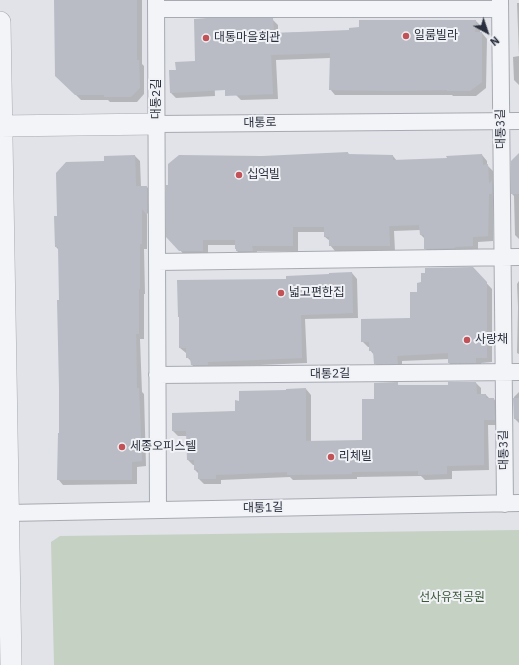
<!DOCTYPE html>
<html>
<head>
<meta charset="utf-8">
<style>
	body { margin:0 }
	#map { position:relative; width:519px; height:665px; overflow:hidden; background:#e1e3e8; font-family:"IBM Plex Sans",sans-serif }
	canvas { display:block }
	.north { position:absolute; left:467px; top:12px; width:40px; height:40px; -webkit-text-stroke:3px #f0f2f6; paint-order:stroke; rotate:140deg; font-size:11px; font-weight:700; line-height:16px; text-align:center; color:#2b303e }
	.north::after { content:''; display:block; margin:auto; width:14px; height:18px; background:#2b303e; clip-path:polygon(50% 0,100% 100%,50% 72%,0 100%) }
</style>
</head>
<body>
<div id="map">
<canvas width="519" height="665"></canvas>
<div class="north">N</div>
</div>
<script>
const c = document.querySelector('canvas').getContext('2d');
c.lineJoin = 'round';
function fill(path, color) { c.fillStyle = color; c.fill(path, 'evenodd'); }
function stroke(path, color, width, dash) { c.strokeStyle = color; c.lineWidth = width; c.lineCap = dash ? 'butt' : 'round'; c.setLineDash(dash || []); c.stroke(path); }
function drawText(font, color, halo, rows, align = 'center') {
  c.font = font + ' "IBM Plex Sans","Noto Sans KR",sans-serif'; c.lineWidth = 4; c.setLineDash([]); c.textBaseline = 'middle'; c.strokeStyle = halo; c.fillStyle = color; for (const [text, x, y, turn = 0] of rows) {
    c.save(); c.translate(x, y); c.rotate((+turn || 0) * Math.PI / 180); c.textAlign = isNaN(turn) ? turn : align; if (halo) c.strokeText(text, 0, 0); c.fillText(text, 0, 0); c.restore();
  }
}
fill(new Path2D(`
	M 519,530 L 519,665 L 54,665 L 51,542 L 60,536 Z`), '#c5d1c3');
fill(new Path2D(`
	M 56,0 L 142,0 L 142,64 L 144,66 L 144,94 L 137,102 L 110,102 L 108,100 L 81,100 L 56,75 Z
	M 238,0 L 277,0 L 277,4 L 242,4 Z
	M 360,0 L 481,0 L 481,4 L 365,4 Z
	M 517,3 L 519,3 L 519,56 Z
	M 273,20 L 278,25 L 278,33 L 350,31 L 360,28 L 360,20 L 475,20 L 480,25 L 480,33 L 482,33 L 487,39 L 486,88 L 476,96 L 453,96 L 452,95 L 335,95 L 330,89 L 330,58 L 276,60 L 278,99 L 241,100 L 236,95 Z
	M 519,56 L 519,85 L 514,80 L 513,57 Z
	M 214,67 L 215,96 L 176,98 L 171,93 Z
	M 348,153 L 350,155 L 393,156 L 397,161 L 448,159 L 482,155 L 487,161 L 487,165 L 493,171 L 493,183 L 497,187 L 497,199 L 493,199 L 493,241 L 478,242 L 478,251 L 430,254 L 425,248 L 425,239 L 421,235 L 420,230 L 394,231 L 395,251 L 335,251 L 330,245 L 330,241 L 325,237 L 325,232 L 298,232 L 298,251 L 257,251 L 257,256 L 242,256 L 237,251 L 236,245 L 208,245 L 208,256 L 185,256 L 180,250 L 262,157 Z
	M 519,154 L 519,239 L 515,235 L 514,196 L 512,194 Z
	M 135,156 L 140,161 L 141,187 L 147,187 L 152,192 L 152,218 L 147,213 L 147,249 L 144,249 L 145,294 L 144,294 L 144,339 L 140,339 L 142,392 L 144,394 L 146,466 L 137,467 L 137,484 L 63,485 L 58,479 L 60,434 L 59,250 L 56,247 L 58,217 L 105,162 Z
	M 352,273 L 357,279 L 358,318 L 305,319 L 307,363 L 213,367 L 197,370 L 192,365 L 192,362 L 187,357 L 187,353 L 186,353 L 180,348 L 287,280 Z
	M 478,274 L 492,289 L 492,362 L 481,363 L 481,368 L 454,368 L 449,363 L 449,359 L 402,361 L 402,368 L 380,369 L 375,363 L 374,355 L 370,350 L 370,347 L 368,347 L 362,341 L 411,319 L 418,293 Z
	M 519,281 L 519,354 L 517,353 L 518,307 L 517,284 Z
	M 476,383 L 481,388 L 481,395 L 486,395 L 490,399 L 494,399 L 499,405 L 500,425 L 488,425 L 489,470 L 452,471 L 452,479 L 425,480 L 421,476 L 357,477 L 357,479 L 293,480 L 290,477 L 221,480 L 221,484 L 204,484 L 199,479 L 199,474 L 195,470 L 195,465 L 193,465 L 188,460 L 188,436 L 178,436 L 173,431 L 236,412 L 240,402 L 306,389 L 311,395 L 311,442 L 363,441 L 375,400 L 397,384 L 400,386 L 449,386 Z
	M 519,392 L 519,423 L 515,419 L 514,397 Z`), '#0003');
fill(new Path2D(`
	M 54,0 L 137,0 L 137,60 L 139,60 L 140,88 L 131,97 L 104,97 L 104,95 L 75,95 L 55,76 Z
	M 207,18 L 273,18 L 274,33 L 349,30 L 349,28 L 359,27 L 359,20 L 476,20 L 475,32 L 482,32 L 482,82 L 470,91 L 447,91 L 447,90 L 392,91 L 329,90 L 330,53 L 271,55 L 273,94 L 225,96 L 225,90 L 170,93 L 169,70 L 176,70 L 175,62 L 195,61 L 194,19 Z
	M 348,152 L 348,154 L 393,155 L 393,160 L 447,158 L 446,156 L 482,154 L 483,165 L 488,164 L 489,184 L 492,180 L 492,194 L 489,194 L 488,236 L 473,237 L 473,246 L 454,247 L 456,248 L 424,249 L 424,235 L 420,235 L 419,225 L 389,226 L 390,246 L 329,246 L 329,237 L 324,237 L 324,227 L 293,227 L 293,246 L 252,246 L 253,251 L 236,251 L 236,249 L 235,249 L 235,240 L 203,240 L 203,251 L 179,251 L 166,237 L 166,185 L 168,185 L 168,164 L 179,155 L 262,156 Z
	M 519,153 L 519,194 L 511,194 L 511,161 Z
	M 135,155 L 136,186 L 147,186 L 147,215 L 142,209 L 142,244 L 140,244 L 140,289 L 139,289 L 139,334 L 136,334 L 137,388 L 139,388 L 142,461 L 132,462 L 132,480 L 57,480 L 58,433 L 59,433 L 59,388 L 57,300 L 59,300 L 58,247 L 55,247 L 54,216 L 57,216 L 56,173 L 66,162 L 104,161 L 104,156 Z
	M 473,267 L 487,282 L 487,358 L 476,358 L 476,363 L 448,363 L 448,353 L 397,356 L 398,364 L 374,364 L 373,351 L 369,351 L 369,342 L 361,342 L 361,319 L 410,318 L 410,292 L 417,292 L 417,283 L 421,282 L 421,273 L 425,273 L 425,268 Z
	M 352,272 L 353,313 L 301,315 L 302,358 L 208,362 L 208,365 L 191,365 L 190,358 L 186,358 L 186,348 L 179,348 L 179,317 L 178,317 L 177,280 L 286,279 L 286,276 L 329,274 L 329,273 Z
	M 398,382 L 398,385 L 448,385 L 448,382 L 476,382 L 477,394 L 486,394 L 486,398 L 494,398 L 495,420 L 484,420 L 484,465 L 447,466 L 447,474 L 418,475 L 418,471 L 352,472 L 352,474 L 287,475 L 287,472 L 216,475 L 216,479 L 198,479 L 198,470 L 194,470 L 194,460 L 187,460 L 186,431 L 172,431 L 172,413 L 235,411 L 235,400 L 239,401 L 239,391 L 286,390 L 286,389 L 306,388 L 306,441 L 362,440 L 362,399 L 374,399 L 374,383 Z
	M 513,398 L 519,398 L 519,419 L 514,419 Z`), '#b9bcc5');
const minor = new Path2D(`
	M 156,0 L 158,510
	M 500,0 L 505,504
	M 157,9 L 500,9
	M 157,124 L 519,121
	M 157,262 L 519,257
	M 157,375 L 519,372
	M 8,513 L 519,503`);
const tertiary = new Path2D(`
	M 0,22 L 11,665
	M 0,126 L 157,124`);
stroke(minor, '#a7aab2', 18);
stroke(tertiary, '#a7aab2', 22);
stroke(minor, '#f3f4f7', 16);
stroke(tertiary, '#f3f4f7', 21);
for (const [x, y, r, color] of [
	[406,36,4,"#c15358"],
	[206,38,4,"#c15358"],
	[239,175,4,"#c15358"],
	[281,293,4,"#c15358"],
	[467,340,4,"#c15358"],
	[122,447,4,"#c15358"],
	[331,457,4,"#c15358"]
]) { const dot = new Path2D(); dot.arc(x, y, r, 0, 2 * Math.PI); c.fillStyle = color; c.fill(dot); stroke(dot, '#f0f2f6', 1.5); }
drawText('12px', '#2b303e', '#f0f2f6', [
	["일룸빌라",414,36],
	["대통마을회관",214,38],
	["십억빌",247,175],
	["넓고편한집",289,293],
	["사랑채",475,340],
	["세종오피스텔",130,447],
	["리체빌",339,457]
], 'left');
drawText('12px', '#2b303e', '#f0f2f6', [
	["대통2길",157,99,-90],
	["대통로",260,123,-1],
	["대통3길",501,129,-91],
	["대통2길",330,374,-1],
	["대통3길",504,450,-91],
	["대통1길",263,508,-1]
]);
drawText('12px', '#3c593a', '#f0f2f6', [
	["선사유적공원",452,598]
]);
</script>
</body>
</html>
